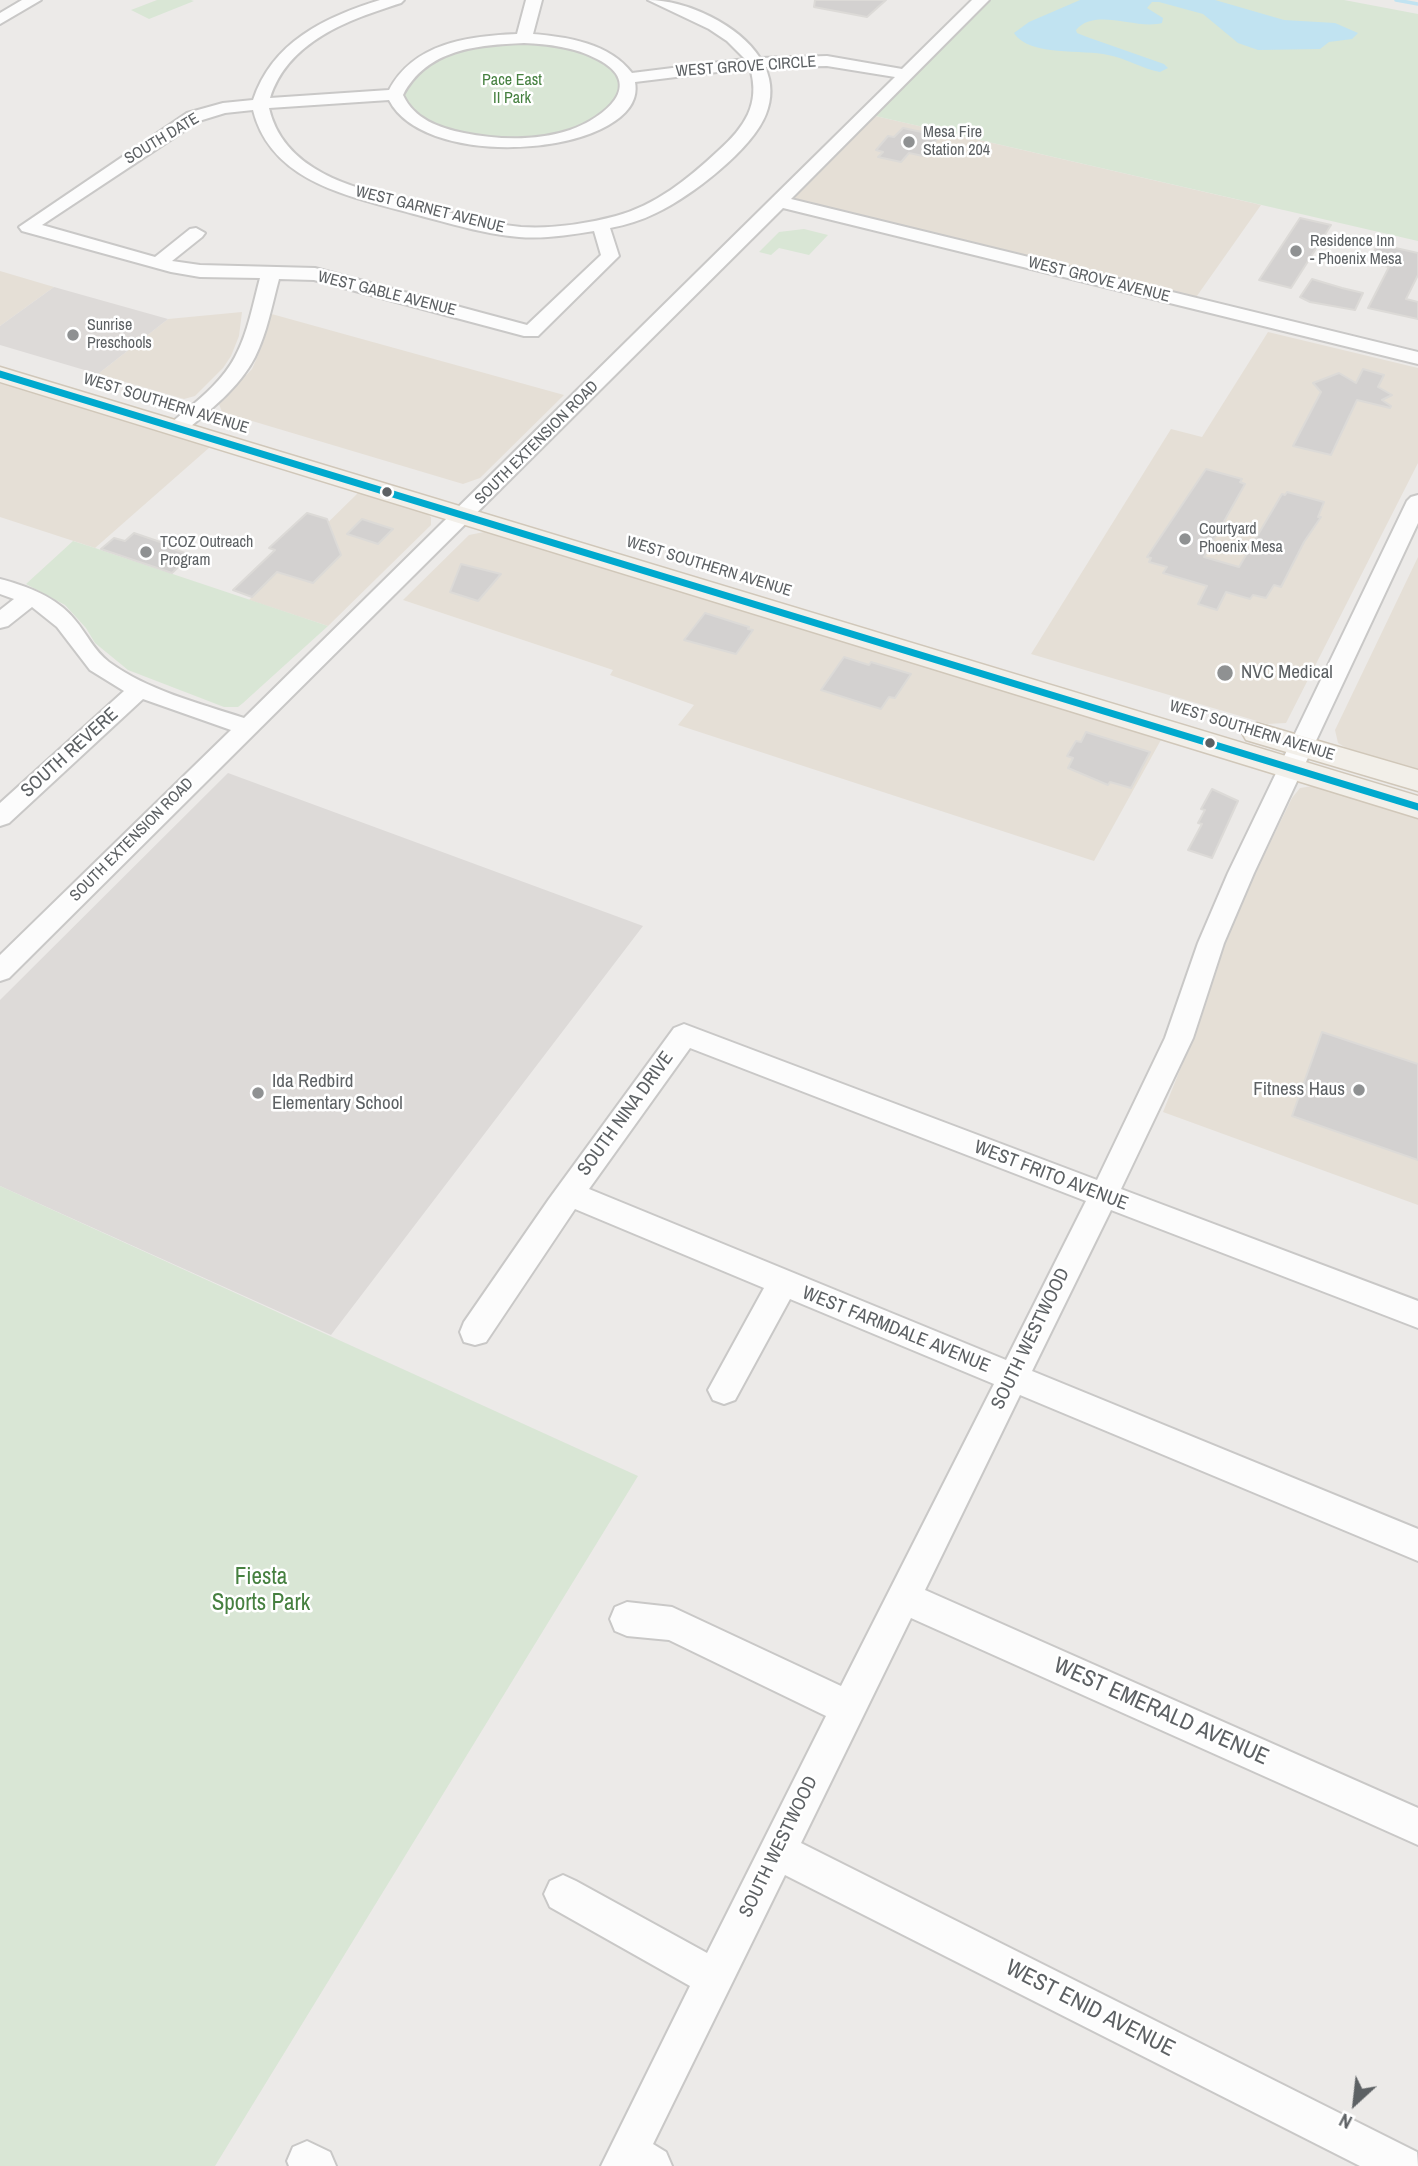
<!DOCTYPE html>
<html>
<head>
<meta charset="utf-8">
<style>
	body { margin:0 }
	#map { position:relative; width:1418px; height:2166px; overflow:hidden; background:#eceae8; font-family:"Archivo Narrow",sans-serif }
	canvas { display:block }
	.north { position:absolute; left:1320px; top:2068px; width:70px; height:70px; -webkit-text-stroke:5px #fff; paint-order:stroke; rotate:207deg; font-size:19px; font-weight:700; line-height:28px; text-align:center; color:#5d6164 }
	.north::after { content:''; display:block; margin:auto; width:24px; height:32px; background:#5d6164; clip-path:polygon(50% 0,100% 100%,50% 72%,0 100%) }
</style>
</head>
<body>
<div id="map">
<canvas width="1418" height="2166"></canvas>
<div class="north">N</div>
</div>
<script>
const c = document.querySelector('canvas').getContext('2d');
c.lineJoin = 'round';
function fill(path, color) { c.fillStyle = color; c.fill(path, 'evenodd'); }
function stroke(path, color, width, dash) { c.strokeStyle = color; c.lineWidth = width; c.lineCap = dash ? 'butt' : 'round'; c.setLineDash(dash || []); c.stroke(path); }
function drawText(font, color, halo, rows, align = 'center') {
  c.font = font + ' "Archivo Narrow",sans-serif'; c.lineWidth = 5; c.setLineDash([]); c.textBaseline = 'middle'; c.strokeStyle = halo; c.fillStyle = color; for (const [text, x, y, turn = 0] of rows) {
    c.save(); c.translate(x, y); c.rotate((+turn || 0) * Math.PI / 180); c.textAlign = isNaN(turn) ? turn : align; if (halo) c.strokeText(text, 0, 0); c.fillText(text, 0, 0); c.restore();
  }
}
fill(new Path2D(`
	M 867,114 L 1261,205 L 1192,303 L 780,202 Z
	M 0,271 L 54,287 L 0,326 Z
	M 242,312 L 239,336 L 231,356 L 223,368 L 195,396 L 184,399 L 98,374 L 168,319 Z
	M 268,313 L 564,395 L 480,478 L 463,484 L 222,412 L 219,404 L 252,369 L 259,353 L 264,340 Z
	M 1268,332 L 1418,368 L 1418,463 L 1286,723 L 1267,724 L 1031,654 L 1171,429 L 1202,437 Z
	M 0,383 L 210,447 L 95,548 L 0,517 Z
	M 360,491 L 427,514 L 431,517 L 431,525 L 328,626 L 249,600 Z
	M 484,532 L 495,534 L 1162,738 L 1094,861 L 678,725 L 694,705 L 610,675 L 613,670 L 403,600 L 469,535 Z
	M 1418,557 L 1418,770 L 1348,749 L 1338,743 L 1335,730 Z
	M 1313,786 L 1418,818 L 1418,1205 L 1163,1112 L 1192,1040 L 1234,916 L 1292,798 L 1300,788 Z`), '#e5dfd6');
fill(new Path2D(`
	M 54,287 L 168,319 L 98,374 L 0,345 L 0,326 Z
	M 228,773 L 643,926 L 331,1335 L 0,1186 L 0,1000 Z`), '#dddad8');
fill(new Path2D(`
	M 157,0 L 191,0 L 194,1 L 149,19 L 131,10 Z
	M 981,0 L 1344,0 L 1418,14 L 1418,241 L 867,114 Z
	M 540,41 L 586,52 L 618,71 L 623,90 C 612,107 600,121 580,128 C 532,146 426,147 401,95 L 425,62 L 468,46 Z
	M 804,229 L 828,235 L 809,255 L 779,248 L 771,255 L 759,252 L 779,232 Z
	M 73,541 L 95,548 L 328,626 L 243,703 L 238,707 L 224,707 L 128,670 L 95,643 L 86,628 L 65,605 L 26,584 Z
	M 0,1186 L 638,1476 L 215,2166 L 0,2166 Z`), '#d9e6d5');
fill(new Path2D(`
	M 1080,0 L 1215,0 L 1284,20 L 1335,23 L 1358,33 L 1352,39 L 1329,42 L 1320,49 L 1258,50 L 1238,43 L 1203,14 L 1159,2 L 1152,2 L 1147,8 L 1163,18 L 1162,23 C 1136,30 1095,7 1076,30 L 1077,33 L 1087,37 L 1164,64 L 1168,68 L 1160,72 C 1142,69 1126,58 1108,55 C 1084,49 1029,57 1014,33 L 1029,22 Z`), '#c1e3f1');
stroke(new Path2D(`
	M 1396,0 L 1418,4`), '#c1e3f1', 3.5);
const building = new Path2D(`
	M 815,0 L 886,0 L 867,17 L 814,7 Z
	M 903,128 L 940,136 L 923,156 L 909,153 L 901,162 L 878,157 L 883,152 L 876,150 L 888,136 L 894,137 Z
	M 1300,218 L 1331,225 L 1291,288 L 1259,280 Z
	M 1378,244 L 1418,253 L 1418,275 L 1406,299 L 1418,302 L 1418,319 L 1368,308 L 1389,267 L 1368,262 Z
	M 1312,279 L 1342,288 L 1363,293 L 1355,310 L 1310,302 L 1300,297 Z
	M 1363,369 L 1384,375 L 1378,387 L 1392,395 L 1382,400 L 1391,406 L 1390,408 L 1357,400 L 1331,455 L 1293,446 L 1321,392 L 1313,383 L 1339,373 L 1356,383 Z
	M 1206,469 L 1242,479 L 1240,482 L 1245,484 L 1204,557 L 1239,567 L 1282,494 L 1285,495 L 1287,492 L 1324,502 L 1318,517 L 1321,517 L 1304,542 L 1281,587 L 1274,585 L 1266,598 L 1253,595 L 1250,599 L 1226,592 L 1217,610 L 1198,604 L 1207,586 L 1163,573 L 1167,567 L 1149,562 L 1151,558 L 1147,557 Z
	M 307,513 L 327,519 L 341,555 L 313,583 L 277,572 L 252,597 L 233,590 L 275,550 L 269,548 Z
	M 362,519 L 393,529 L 378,544 L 347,534 Z
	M 134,533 L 166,544 L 164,546 L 191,555 L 172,573 L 101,549 L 114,538 L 125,541 Z
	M 461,564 L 501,574 L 478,601 L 450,592 Z
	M 705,613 L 749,627 L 748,629 L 753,630 L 736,654 L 684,640 Z
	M 844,657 L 869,665 L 871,662 L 911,674 L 895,698 L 889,697 L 881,709 L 821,690 Z
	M 1086,732 L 1150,752 L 1131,788 L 1110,782 L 1108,785 L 1068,768 L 1073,758 L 1067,756 L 1076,741 L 1081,742 Z
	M 1212,789 L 1238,801 L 1212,858 L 1188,850 L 1202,824 L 1198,823 L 1205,810 L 1201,809 Z
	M 1322,1032 L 1418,1064 L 1418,1160 L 1292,1116 Z`);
fill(building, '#d3d1d0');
stroke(building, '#dcdad7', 2);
const minor = new Path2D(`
	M 22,0 L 41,0 L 0,24 L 0,13 Z
	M 380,0 L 404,0 L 401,3 C 348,20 288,41 270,98 L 389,90 C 414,43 468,36 517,34 L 526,0 L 542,0 L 533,34 C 568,37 609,43 632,73 L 745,59 L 727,41 L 709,29 L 648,0 C 687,0 739,25 760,58 L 827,56 L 902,69 L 972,0 L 989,0 L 791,199 L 1418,352 L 1418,364 L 783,208 L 9,978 L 0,981 L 0,955 L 231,730 L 143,699 L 9,823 L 0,826 L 0,803 L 124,691 L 90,670 L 57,627 L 32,607 L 8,626 L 0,628 L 0,610 L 14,599 L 0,594 L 0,579 C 27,586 57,597 75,620 C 87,634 94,651 109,662 C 147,690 198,703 244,718 L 895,77 L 827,66 L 765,67 C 772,82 772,99 766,114 C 752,150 690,197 656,213 C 642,220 626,225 610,228 L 619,256 L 538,336 L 524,336 L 314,280 L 279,279 C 272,305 267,333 255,357 C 239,388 210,410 184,432 L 170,432 L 167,428 L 170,424 C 193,404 221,384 235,357 C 248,333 253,304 260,278 L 200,277 L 171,272 L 22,231 L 19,227 L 187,113 L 223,103 L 253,100 C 272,42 325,17 380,0 ZM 524,43 C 548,44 575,47 597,59 C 647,84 604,118 570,130 C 537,141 498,140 464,133 C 439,128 414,119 403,95 C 427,49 477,45 524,43 ZM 750,68 C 761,104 744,128 718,151 C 688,179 656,205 616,216 C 586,224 551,229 521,227 C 489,224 458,215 427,206 C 368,191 285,178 269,108 L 389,100 C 428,176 649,153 635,82 ZM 253,110 C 271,183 352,197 414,214 C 449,223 483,234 519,237 C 544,239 569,235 594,231 L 601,255 L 527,325 L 315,268 L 200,265 L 172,261 L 202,237 L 205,233 L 196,228 L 190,229 L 155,257 L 42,225 L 199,121 L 225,113 Z
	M 1418,495 L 1418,523 L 1254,873 L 1224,943 L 1193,1038 L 1121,1189 L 1418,1301 L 1418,1328 L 1111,1210 L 1032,1371 L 1418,1529 L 1418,1561 L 1020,1395 L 925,1590 L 1418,1808 L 1418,1845 L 911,1618 L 801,1843 L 1417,2152 L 1418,2166 L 1360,2166 L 785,1875 L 653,2144 L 666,2152 L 672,2166 L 601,2166 L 690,1986 L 550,1907 L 544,1894 L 550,1881 L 563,1875 L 576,1881 L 707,1953 L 826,1716 L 669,1640 L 627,1636 L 615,1631 L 610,1619 L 615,1607 L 627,1602 L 672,1607 L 841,1686 L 994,1384 L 790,1299 L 735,1400 L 724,1404 L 713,1400 L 708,1390 L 764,1288 L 575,1209 L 486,1342 L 475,1345 L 464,1342 L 460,1332 L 464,1322 L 549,1199 L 674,1028 L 684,1024 L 1097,1180 L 1165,1038 L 1198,943 L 1228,873 L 1407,501 L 1411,497 ZM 690,1048 L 1086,1201 L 1006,1360 L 589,1189 Z
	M 307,2141 L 330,2152 L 336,2166 L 289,2166 L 287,2161 L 293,2147 Z`);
const major = new Path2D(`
	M 0,367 L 1418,796 L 1418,818 L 0,382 Z
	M 1257,723 L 1418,770 L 1418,791 L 1246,740 L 1242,733 L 1246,726 Z`);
stroke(minor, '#c9c8c7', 4);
stroke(major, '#d0c7b9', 3);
fill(minor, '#fcfcfc');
fill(major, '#f2efe9');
stroke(new Path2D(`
	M 0,374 L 1418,807`), '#00a9ce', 7);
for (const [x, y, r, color] of [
	[909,142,7,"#8f9192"],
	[1296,251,7,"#8f9192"],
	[73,335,7,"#8f9192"],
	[387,492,6,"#5d6164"],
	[1185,539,7,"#8f9192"],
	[146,552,7,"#8f9192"],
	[1225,673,9,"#8f9192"],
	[1210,743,6,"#5d6164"],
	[1359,1090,7,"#8f9192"],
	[258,1093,7,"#8f9192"]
]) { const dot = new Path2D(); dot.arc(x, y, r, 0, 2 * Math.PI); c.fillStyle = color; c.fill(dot); stroke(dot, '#fff', 2.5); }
drawText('16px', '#5d6164', '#fff', [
	["WEST GROVE CIRCLE",746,67,-4],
	["SOUTH DATE",162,139,-31],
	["WEST GARNET AVENUE",430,210,14],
	["WEST GROVE AVENUE",1099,280,14],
	["WEST GABLE AVENUE",387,294,14],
	["WEST SOUTHERN AVENUE",166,404,17],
	["SOUTH EXTENSION ROAD",537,443,-45],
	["WEST SOUTHERN AVENUE",709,567,17],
	["WEST SOUTHERN AVENUE",1252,731,17],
	["SOUTH EXTENSION ROAD",132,840,-45]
]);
drawText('16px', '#468040', '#fff', [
	["Pace East",512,81],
	["II Park",512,99]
]);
drawText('16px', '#5d6164', '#fff', [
	["Mesa Fire",923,133],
	["Station 204",923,151],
	["Residence Inn",1310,242],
	["- Phoenix Mesa",1310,260],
	["Sunrise",87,326],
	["Preschools",87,344],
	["Courtyard",1199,530],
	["Phoenix Mesa",1199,548],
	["TCOZ Outreach",160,543],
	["Program",160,561]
], 'left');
drawText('19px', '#5d6164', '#fff', [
	["NVC Medical",1241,673],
	["Ida Redbird",272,1082],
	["Elementary School",272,1104],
	["Fitness Haus",1345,1090,"right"]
], 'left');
drawText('19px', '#5d6164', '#fff', [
	["SOUTH REVERE",70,753,-42],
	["SOUTH NINA DRIVE",626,1114,-54],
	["WEST FRITO AVENUE",1051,1176,21],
	["WEST FARMDALE AVENUE",896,1330,22],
	["SOUTH WESTWOOD",1031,1339,-64],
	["SOUTH WESTWOOD",779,1847,-64]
]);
drawText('23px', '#468040', '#fff', [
	["Fiesta",261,1578],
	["Sports Park",261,1604]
]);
drawText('23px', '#5d6164', '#fff', [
	["WEST EMERALD AVENUE",1161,1712,24],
	["WEST ENID AVENUE",1090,2009,27]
]);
</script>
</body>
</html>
